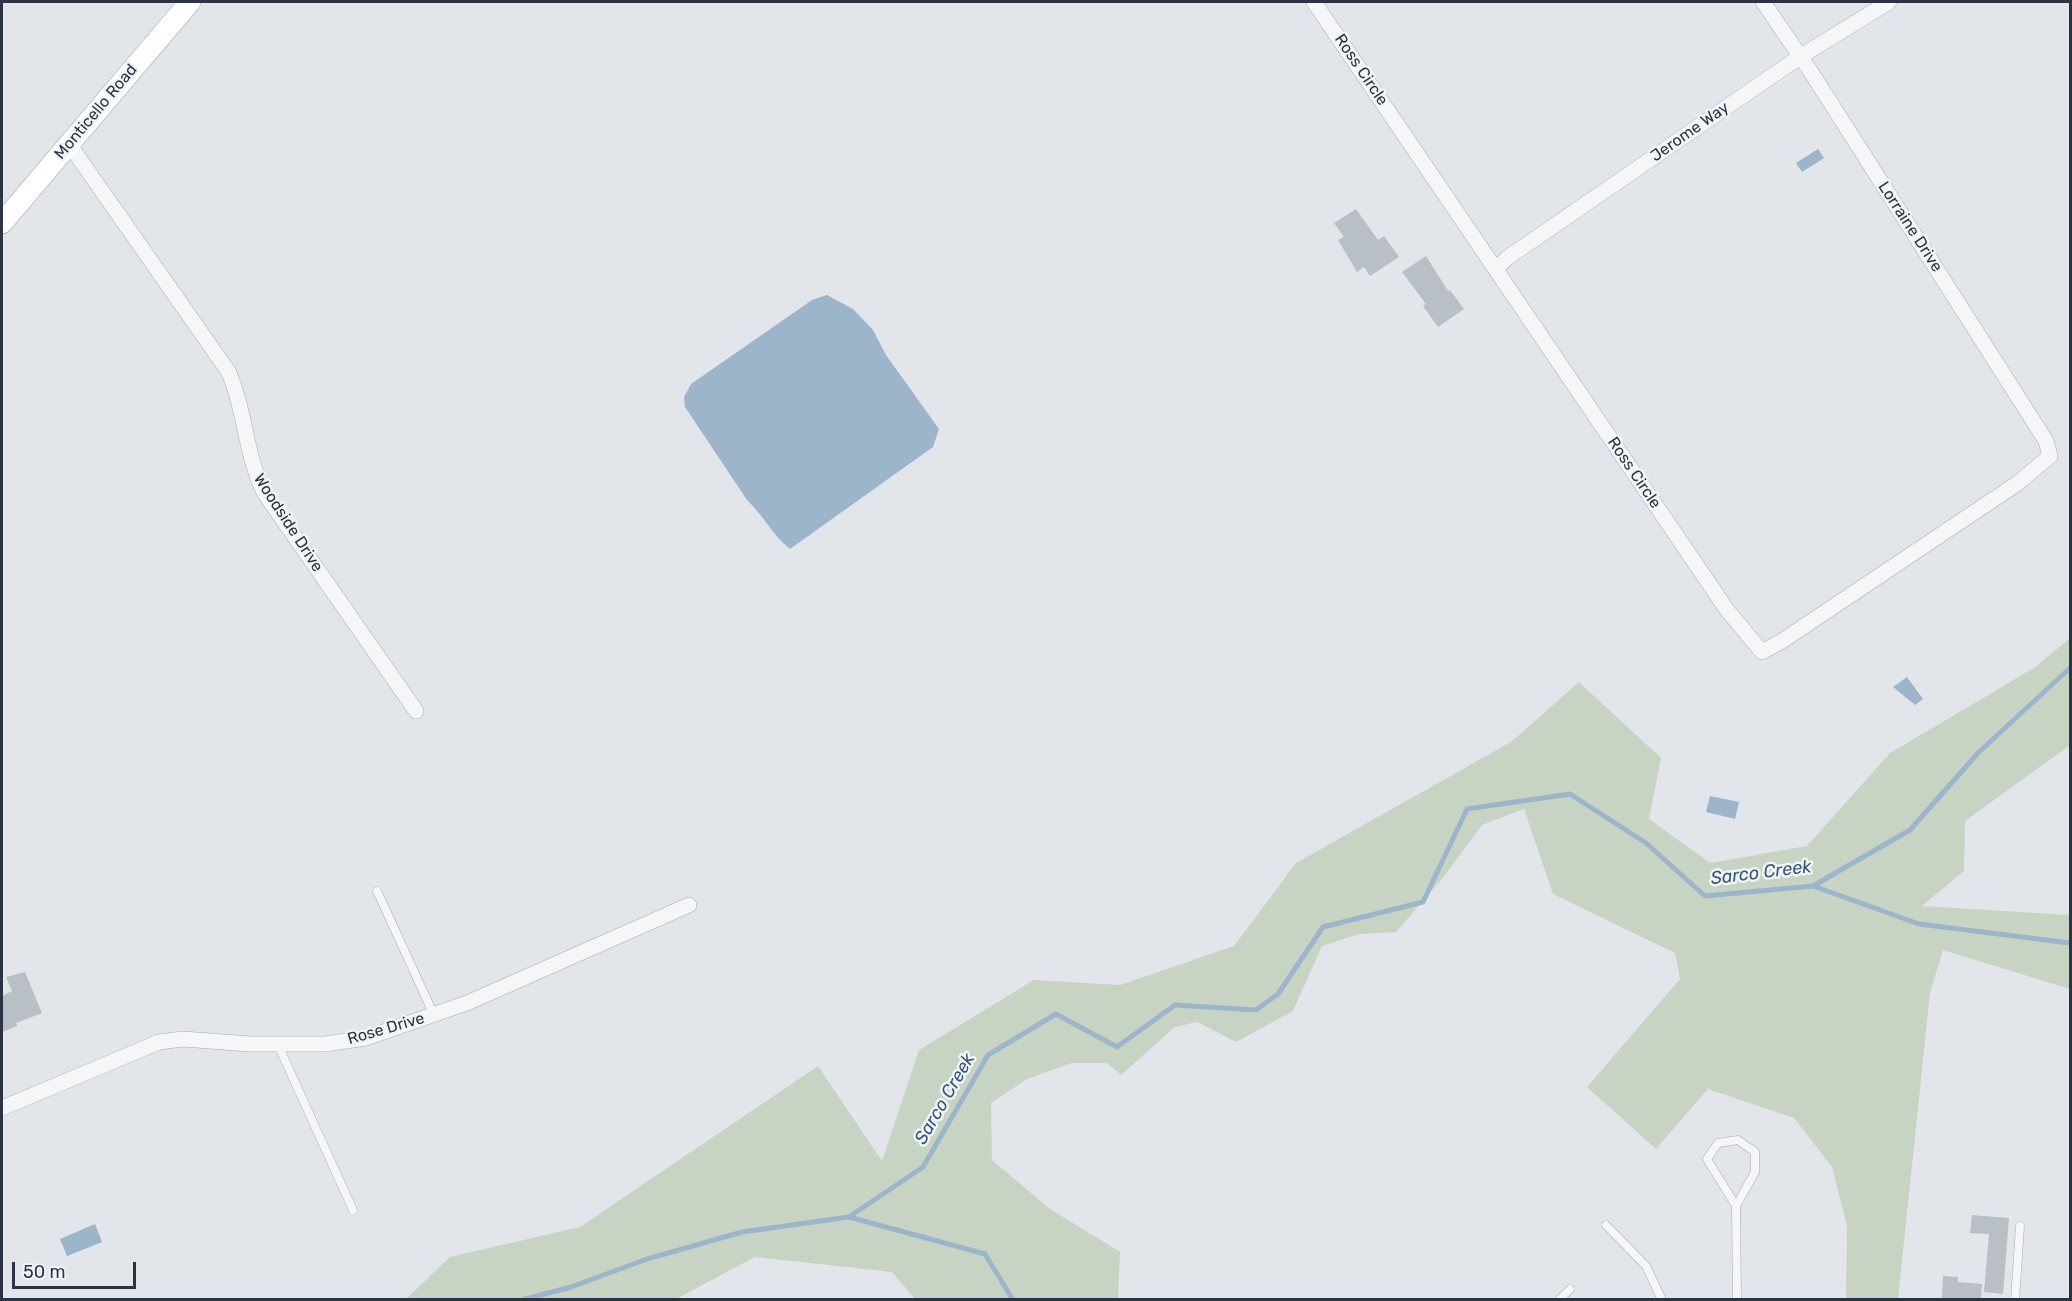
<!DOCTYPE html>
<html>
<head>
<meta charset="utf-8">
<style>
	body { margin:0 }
	#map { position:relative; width:2072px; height:1301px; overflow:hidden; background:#e2e5ea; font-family:Rubik,sans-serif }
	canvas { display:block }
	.frame { position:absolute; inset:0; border:3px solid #2a3442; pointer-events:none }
	.scale { position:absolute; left:12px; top:1262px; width:124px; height:27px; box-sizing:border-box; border:3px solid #2a3442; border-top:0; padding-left:8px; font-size:18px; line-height:21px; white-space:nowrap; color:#2a3442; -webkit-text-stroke:4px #f1f4f7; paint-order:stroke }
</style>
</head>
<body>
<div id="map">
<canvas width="2072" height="1301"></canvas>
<div class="frame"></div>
<div class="scale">50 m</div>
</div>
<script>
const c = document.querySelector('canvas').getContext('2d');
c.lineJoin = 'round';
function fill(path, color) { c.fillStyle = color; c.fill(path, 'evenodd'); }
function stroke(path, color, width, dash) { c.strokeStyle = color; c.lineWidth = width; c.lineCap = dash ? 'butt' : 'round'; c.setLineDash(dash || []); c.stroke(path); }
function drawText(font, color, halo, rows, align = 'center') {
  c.font = font + ' Rubik,sans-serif'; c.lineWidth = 5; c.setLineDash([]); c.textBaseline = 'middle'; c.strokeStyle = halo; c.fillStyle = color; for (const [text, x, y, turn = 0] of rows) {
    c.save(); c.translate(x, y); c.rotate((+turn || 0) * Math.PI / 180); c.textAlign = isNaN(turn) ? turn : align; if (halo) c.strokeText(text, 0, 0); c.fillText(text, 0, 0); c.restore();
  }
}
fill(new Path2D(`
	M 2070,638 L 2070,745 L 1965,821 L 1964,871 L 1922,906 L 2070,915 L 2070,989 L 1943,950 L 1930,993 L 1898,1299 L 1846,1299 L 1847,1226 L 1832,1167 L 1794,1118 L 1708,1089 L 1656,1149 L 1587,1087 L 1680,979 L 1675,953 L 1553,894 L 1524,809 L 1482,825 L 1442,879 L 1396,932 L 1359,934 L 1322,946 L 1293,1011 L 1236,1042 L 1197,1022 L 1175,1027 L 1121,1075 L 1107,1063 L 1072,1063 L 1027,1079 L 991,1103 L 992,1160 L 1050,1209 L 1120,1252 L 1118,1299 L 915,1299 L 892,1272 L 755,1257 L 676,1299 L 406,1299 L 450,1257 L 580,1227 L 818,1066 L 882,1161 L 919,1050 L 1034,980 L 1120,985 L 1234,946 L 1296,863 L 1511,742 L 1579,682 L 1661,758 L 1649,819 L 1710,863 L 1807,846 L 1890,753 L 2034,668 Z`), '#c8d4c3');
fill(new Path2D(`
	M 1818,149 L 1824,158 L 1802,172 L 1796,163 Z
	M 827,295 L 853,309 L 873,330 L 886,355 L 939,429 L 933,447 L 790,549 C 772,535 764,516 747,500 L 685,407 L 684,397 L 691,384 L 812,300 Z
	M 1907,677 L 1923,699 L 1915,705 L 1893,687 Z
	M 1710,796 L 1739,802 L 1735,819 L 1706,812 Z
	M 95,1224 L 102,1242 L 67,1256 L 60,1239 Z`), '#9db5ca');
stroke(new Path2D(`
	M 1813,886 L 1919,924 L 2070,943
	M 849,1217 L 985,1254 L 1013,1300
	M 522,1300 L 571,1287 L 647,1259 L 742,1232 L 849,1217 L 923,1167 L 988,1055 L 1056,1014 L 1117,1047 L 1175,1005 L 1256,1010 L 1278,994 L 1323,927 L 1423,902 L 1467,809 L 1570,794 L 1646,843 L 1705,896 L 1813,886 L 1910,830 L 1978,753 L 2070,668`), '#9db5ca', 5);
fill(new Path2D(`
	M 1356,209 L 1378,240 L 1384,236 L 1399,257 L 1370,276 L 1364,267 L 1357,272 L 1338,240 L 1344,237 L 1334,223 Z
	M 1426,256 L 1448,291 L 1450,290 L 1464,309 L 1438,327 L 1423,306 L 1426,304 L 1402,272 Z
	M 25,972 L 42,1013 L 16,1023 L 17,1026 L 2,1032 L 2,996 L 12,991 L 6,977 Z
	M 1972,1215 L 2009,1218 L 2003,1294 L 1984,1292 L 1989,1234 L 1970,1233 Z
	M 1943,1276 L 1958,1277 L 1958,1282 L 1982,1284 L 1981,1299 L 1942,1299 Z`), '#b9bfc7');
const lane = new Path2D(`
	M 377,891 L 434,1015
	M 278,1045 L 353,1210
	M 1736,1206 L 1707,1159 L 1718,1143 L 1738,1140 L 1755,1152 L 1755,1172 L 1736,1206 L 1737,1300
	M 1606,1225 L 1646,1266 L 1662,1300
	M 1559,1300 L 1570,1289
	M 2015,1300 L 2020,1226`);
const street = new Path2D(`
	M 1314,2 L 1727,610 L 1762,652 L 1782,641 L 2018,483 L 2050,456 L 2046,441 L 1811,72 L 1763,2
	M 69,144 L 228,371 C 246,411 245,455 265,494 L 416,711
	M 1496,269 L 1507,258 L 1801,56 L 1889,2
	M 2,1108 L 159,1042 L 183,1039 L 250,1044 L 325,1044 L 366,1038 L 467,1003 L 689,905`);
const secondary = new Path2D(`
	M 2,223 L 190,2`);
stroke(lane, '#a7acb4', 9);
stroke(street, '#a7acb4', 16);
stroke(secondary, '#a7acb4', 22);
stroke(lane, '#f5f6f8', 8);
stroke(street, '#f5f6f8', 15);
stroke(secondary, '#fff', 21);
drawText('16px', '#2a3442', '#f1f4f7', [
	["Ross Circle",1361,70,56],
	["Monticello Road",96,112,-50],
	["Jerome Way",1690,132,-35],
	["Lorraine Drive",1910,227,57],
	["Ross Circle",1634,473,56],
	["Woodside Drive",288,523,57],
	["Rose Drive",386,1029,-16]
]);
drawText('italic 18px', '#345576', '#f1f4f7', [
	["Sarco Creek",1761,873,-7],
	["Sarco Creek",945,1099,-60]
]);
</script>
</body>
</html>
